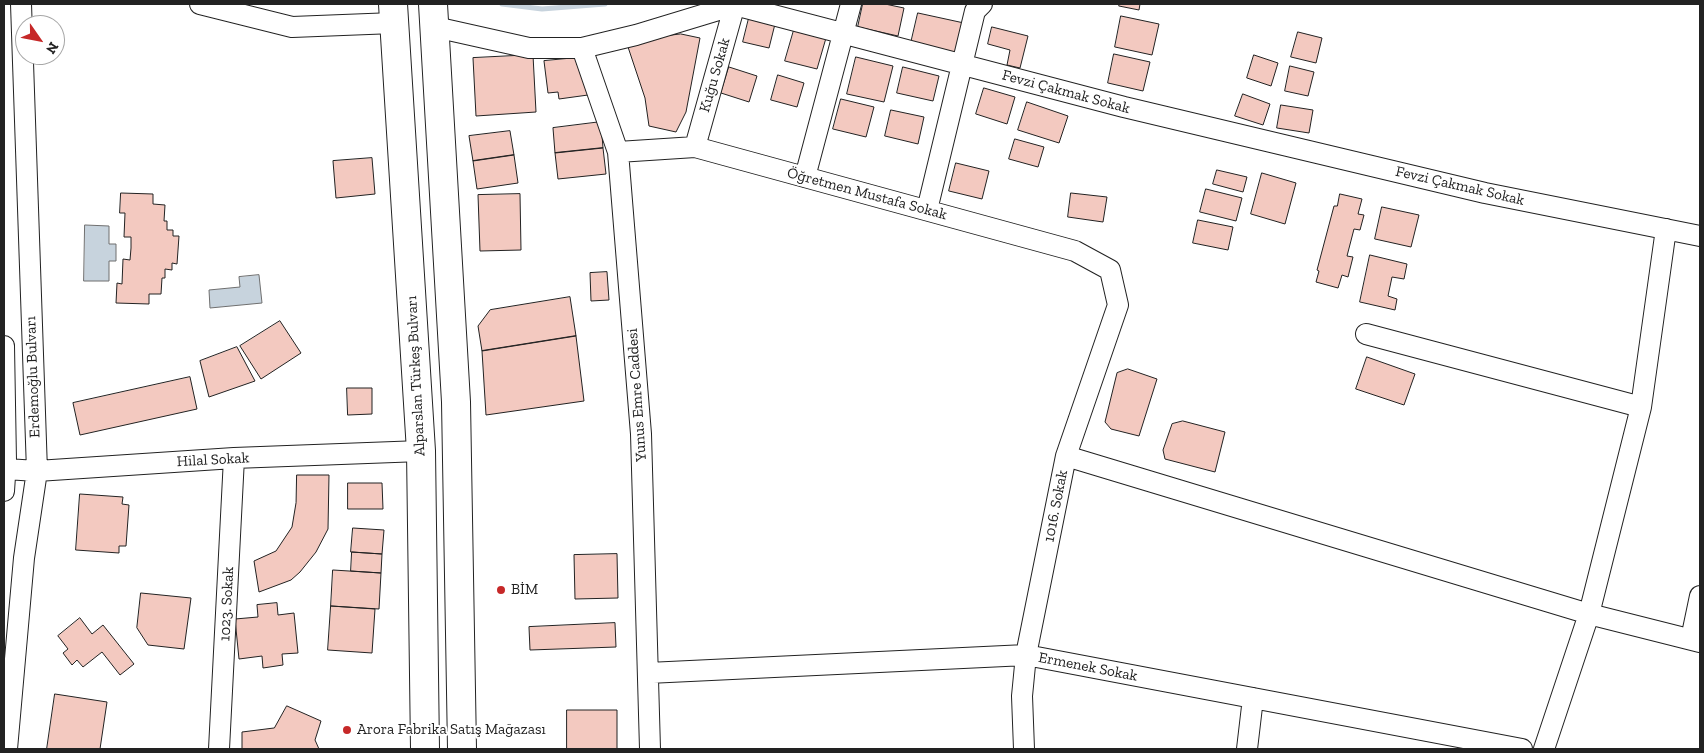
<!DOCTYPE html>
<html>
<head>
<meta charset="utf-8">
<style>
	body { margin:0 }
	#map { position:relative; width:1704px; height:753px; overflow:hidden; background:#fff; font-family:"Zilla Slab",serif }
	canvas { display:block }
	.frame { position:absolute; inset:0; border:5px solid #222; pointer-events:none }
	.north { position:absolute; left:15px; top:15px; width:50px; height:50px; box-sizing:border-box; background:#fff; border:1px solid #a7a7a7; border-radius:50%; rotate:123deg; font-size:14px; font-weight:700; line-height:20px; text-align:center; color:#222 }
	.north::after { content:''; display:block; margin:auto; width:18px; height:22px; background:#c62828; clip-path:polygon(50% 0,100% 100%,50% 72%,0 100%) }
</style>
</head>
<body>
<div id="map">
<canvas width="1704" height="753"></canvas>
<div class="frame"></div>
<div class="north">N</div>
</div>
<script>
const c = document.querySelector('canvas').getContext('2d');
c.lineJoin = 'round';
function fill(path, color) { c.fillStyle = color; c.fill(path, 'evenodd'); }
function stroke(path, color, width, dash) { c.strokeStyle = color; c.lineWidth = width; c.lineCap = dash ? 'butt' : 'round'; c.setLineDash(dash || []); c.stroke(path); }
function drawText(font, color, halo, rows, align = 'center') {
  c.font = font + ' "Zilla Slab",serif'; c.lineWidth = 4; c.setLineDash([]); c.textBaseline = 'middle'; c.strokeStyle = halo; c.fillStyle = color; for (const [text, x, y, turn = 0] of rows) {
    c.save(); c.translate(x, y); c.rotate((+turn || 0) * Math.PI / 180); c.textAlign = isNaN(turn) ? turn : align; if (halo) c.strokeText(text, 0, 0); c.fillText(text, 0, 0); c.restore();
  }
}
const water = new Path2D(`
	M 85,225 L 109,226 L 109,244 L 116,244 L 116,261 L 109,261 L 109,281 L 84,281 Z
	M 259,275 L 262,303 L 210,308 L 209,290 L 240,287 L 239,277 Z`);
fill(water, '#c7d3dd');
stroke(water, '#6f6f6f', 1);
stroke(new Path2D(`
	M 502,4 L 542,9 L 605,4`), '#c7d3dd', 5);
const building = new Path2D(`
	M 863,4 L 885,4 L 904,8 L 898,36 L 858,27 Z
	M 1120,4 L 1140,4 L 1139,10 L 1119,6 Z
	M 918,13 L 964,23 L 957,53 L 911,43 Z
	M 1121,16 L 1159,24 L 1152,55 L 1115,47 Z
	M 749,18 L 775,24 L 769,48 L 743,42 Z
	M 992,27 L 1028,36 L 1020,68 L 1007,65 L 1010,50 L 988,44 Z
	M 794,30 L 826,38 L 817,69 L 785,61 Z
	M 1298,32 L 1322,38 L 1316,63 L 1291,57 Z
	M 681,34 L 700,38 L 686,112 L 676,132 L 649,126 L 645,98 L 626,41 Z
	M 1114,54 L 1150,62 L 1143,91 L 1108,83 Z
	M 533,55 L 536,112 L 476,116 L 473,58 Z
	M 1254,55 L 1278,63 L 1271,86 L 1247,78 Z
	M 856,57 L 893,66 L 884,102 L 847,94 Z
	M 576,58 L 577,65 L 585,64 L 588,95 L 559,99 L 558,92 L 548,93 L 544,61 Z
	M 1290,66 L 1314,72 L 1308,96 L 1285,91 Z
	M 729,67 L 757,76 L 749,102 L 721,93 Z
	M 903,67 L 939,76 L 933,101 L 897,93 Z
	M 778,75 L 804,83 L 797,107 L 771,100 Z
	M 984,88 L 1015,97 L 1007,124 L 976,114 Z
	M 1243,94 L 1270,104 L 1263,125 L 1235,116 Z
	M 841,99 L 874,107 L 866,137 L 833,129 Z
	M 1027,102 L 1068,116 L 1059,143 L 1018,130 Z
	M 1281,105 L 1313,110 L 1309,133 L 1277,128 Z
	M 891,110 L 924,117 L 918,144 L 885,136 Z
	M 601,122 L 603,148 L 555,153 L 553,128 Z
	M 510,131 L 514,155 L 473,161 L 469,136 Z
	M 1015,139 L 1044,147 L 1038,167 L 1009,159 Z
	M 603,148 L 606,174 L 558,179 L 555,153 Z
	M 514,155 L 518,183 L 477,189 L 473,161 Z
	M 372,158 L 375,194 L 336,198 L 333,161 Z
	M 956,163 L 989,171 L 982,199 L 949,191 Z
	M 1217,170 L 1247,177 L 1243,192 L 1213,184 Z
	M 1262,173 L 1296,183 L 1285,224 L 1251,214 Z
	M 1206,189 L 1242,198 L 1236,221 L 1200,212 Z
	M 121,193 L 153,194 L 153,204 L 165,205 L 164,221 L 167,221 L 167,230 L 173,230 L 173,236 L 179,236 L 177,264 L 172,263 L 172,270 L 165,269 L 165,278 L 162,278 L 161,294 L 149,294 L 149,304 L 116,303 L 117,283 L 122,284 L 123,259 L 130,260 L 131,248 L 131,237 L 124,237 L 125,213 L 120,213 Z
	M 1071,193 L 1107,197 L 1103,222 L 1068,217 Z
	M 520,194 L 521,250 L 480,251 L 478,195 Z
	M 1340,194 L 1362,199 L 1358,214 L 1364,215 L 1360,230 L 1354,229 L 1347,256 L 1353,257 L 1348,277 L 1342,275 L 1338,288 L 1316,282 L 1319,271 L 1317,270 L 1334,206 L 1337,206 Z
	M 1382,207 L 1419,215 L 1411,247 L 1375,239 Z
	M 1198,220 L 1233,227 L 1228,250 L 1193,243 Z
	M 1370,255 L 1407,264 L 1404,279 L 1392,277 L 1388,296 L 1397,299 L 1395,310 L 1360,302 Z
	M 607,272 L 609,300 L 591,301 L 590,273 Z
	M 570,297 L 576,336 L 482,351 L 478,326 L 490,310 Z
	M 280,321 L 301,353 L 261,379 L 240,346 Z
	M 576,336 L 584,401 L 486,415 L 482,351 Z
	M 237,347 L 255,381 L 209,397 L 200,361 Z
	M 1367,357 L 1415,374 L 1404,405 L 1356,389 Z
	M 1128,369 L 1157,379 L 1139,436 L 1111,429 L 1105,422 L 1117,373 Z
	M 190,377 L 197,409 L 80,435 L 73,403 Z
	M 347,388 L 372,388 L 372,414 L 348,415 Z
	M 1183,421 L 1225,432 L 1215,472 L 1165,459 L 1163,450 L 1172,424 Z
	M 297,475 L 329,475 L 328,529 L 316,552 L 300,572 L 291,580 L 259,592 L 254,561 L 276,551 L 292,527 L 296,503 Z
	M 348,483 L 382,483 L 383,509 L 348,509 Z
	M 80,494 L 123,497 L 122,504 L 129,505 L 126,546 L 119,546 L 119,553 L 76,550 Z
	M 353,528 L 384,530 L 382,554 L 351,552 Z
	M 352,552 L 382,554 L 381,573 L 351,571 Z
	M 617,554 L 618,598 L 575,599 L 574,555 Z
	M 333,570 L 381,573 L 379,609 L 331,606 Z
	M 141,593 L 191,598 L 184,649 L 148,645 L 137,628 Z
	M 277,603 L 278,615 L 294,613 L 298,653 L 282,654 L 283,665 L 263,668 L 262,656 L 239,659 L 235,619 L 258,617 L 257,605 Z
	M 331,606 L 375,609 L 372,653 L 328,650 Z
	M 80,618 L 92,634 L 103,625 L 134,664 L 120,675 L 102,652 L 83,667 L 77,660 L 72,665 L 63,653 L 68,649 L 58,636 Z
	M 615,623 L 616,647 L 530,650 L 529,627 Z
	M 55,694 L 107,702 L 100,749 L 47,749 Z
	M 287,706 L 321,721 L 315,740 L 319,749 L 242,749 L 242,732 L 274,728 Z
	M 567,710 L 617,710 L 617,749 L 567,749 Z`);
fill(building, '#f3c9c0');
stroke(building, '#222', 1);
const minor = new Path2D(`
	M 200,4 L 292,27 L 394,23
	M 435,27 L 529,48 L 582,48 L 636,35 L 735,5 L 1124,107 L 1485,193 L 1700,236
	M 582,48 L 618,152 L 641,434 L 650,749
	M 695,147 L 735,4
	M 618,152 L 695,147 L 1075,251 L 1110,270 L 1118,305 L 1066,456 L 1026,655 L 1022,696 L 1024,749
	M 805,177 L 851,4
	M 927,210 L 975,11 L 982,4
	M 1366,334 L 1641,407
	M 4,346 L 6,461 L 4,491
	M 1066,456 L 1589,614 L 1700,642
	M 6,469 L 37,471 L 234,458 L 421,451
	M 1691,639 L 1700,596
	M 648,673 L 1026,655 L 1522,749
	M 7,749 L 24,558 L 37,471 L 21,4
	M 219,749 L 234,458
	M 1247,749 L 1253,698
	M 1544,749 L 1589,614 L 1641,407 L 1666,229`);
const highway = new Path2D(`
	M 393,4 L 421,451 L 425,749
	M 433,4 L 456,402 L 462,749`);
stroke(minor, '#222', 22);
stroke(highway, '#222', 30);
stroke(minor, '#fff', 20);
stroke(highway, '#fff', 28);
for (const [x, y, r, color] of [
	[501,590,5,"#c62828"],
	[347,730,5,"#c62828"]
]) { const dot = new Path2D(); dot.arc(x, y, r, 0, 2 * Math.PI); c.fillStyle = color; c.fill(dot); stroke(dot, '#fff', 2); }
drawText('15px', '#222', '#fff', [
	["Kuğu Sokak",715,75,-74],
	["Fevzi Çakmak Sokak",1066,92,15],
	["Fevzi Çakmak Sokak",1460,186,13],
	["Öğretmen Mustafa Sokak",867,194,15],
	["Alparslan Türkeş Bulvarı",416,376,-93],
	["Erdemoğlu Bulvarı",33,377,-92],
	["Yunus Emre Caddesi",637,395,-94],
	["Hilal Sokak",213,460,-3],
	["1016. Sokak",1056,506,-79],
	["1023. Sokak",227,604,-87],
	["Ermenek Sokak",1088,667,11]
]);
drawText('15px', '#222', '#fff', [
	["BİM",511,590],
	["Arora Fabrika Satış Mağazası",357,730]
], 'left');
</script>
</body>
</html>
